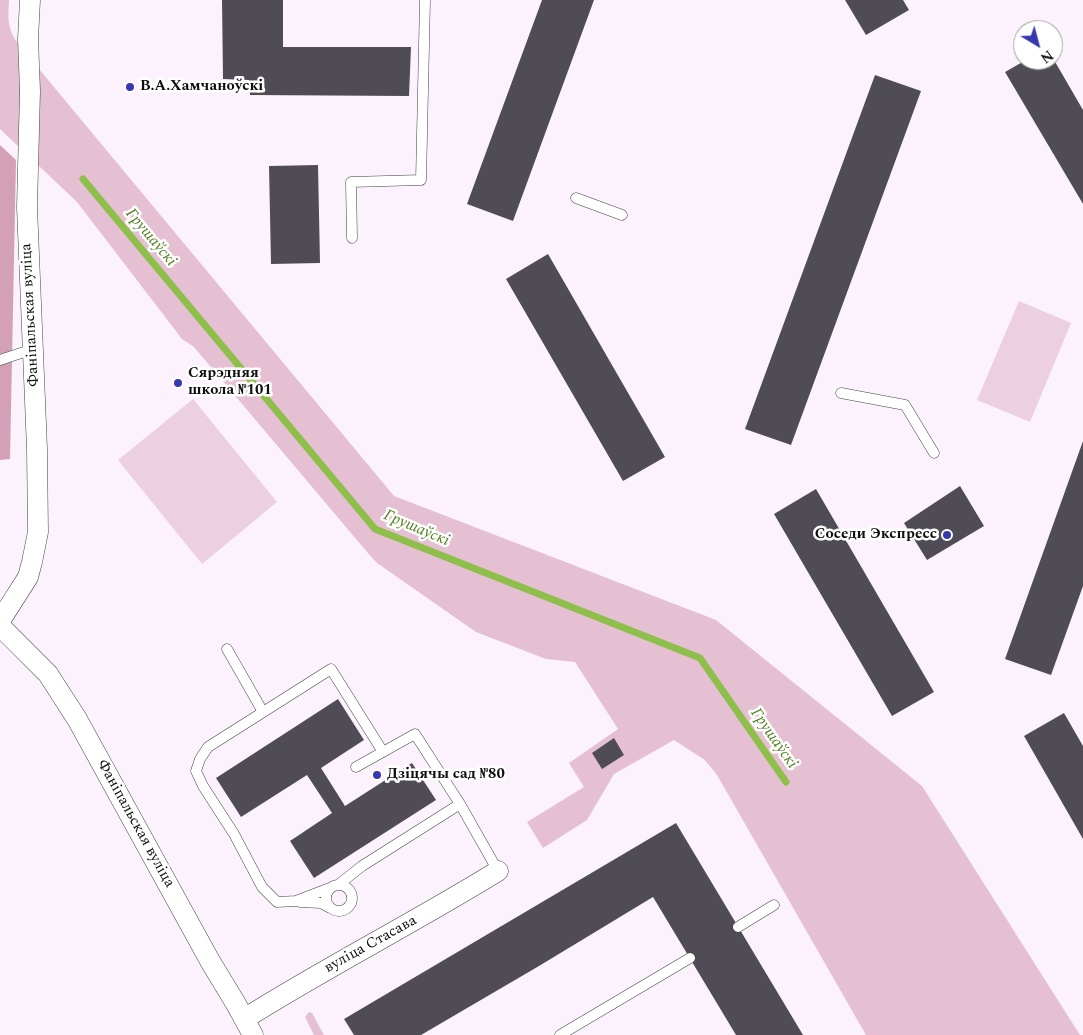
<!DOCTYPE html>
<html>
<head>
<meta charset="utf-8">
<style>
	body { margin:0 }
	#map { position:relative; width:1083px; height:1035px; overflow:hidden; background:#fcf2fe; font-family:Spectral,serif }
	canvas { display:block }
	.north { position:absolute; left:1013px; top:20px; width:50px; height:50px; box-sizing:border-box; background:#fff; border:1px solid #9f9f9f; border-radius:50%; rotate:143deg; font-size:14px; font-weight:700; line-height:20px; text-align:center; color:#0f0f0f }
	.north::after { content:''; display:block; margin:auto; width:18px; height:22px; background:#3538b0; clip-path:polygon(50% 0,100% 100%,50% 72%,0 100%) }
</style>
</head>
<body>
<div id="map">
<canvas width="1083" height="1035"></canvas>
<div class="north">N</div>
</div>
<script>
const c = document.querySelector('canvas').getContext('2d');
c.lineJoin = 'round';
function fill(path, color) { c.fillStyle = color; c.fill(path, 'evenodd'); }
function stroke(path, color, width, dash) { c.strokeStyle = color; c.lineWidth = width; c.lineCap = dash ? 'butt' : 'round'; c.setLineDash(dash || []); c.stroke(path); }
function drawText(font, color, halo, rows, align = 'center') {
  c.font = font + ' Spectral,serif'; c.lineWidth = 5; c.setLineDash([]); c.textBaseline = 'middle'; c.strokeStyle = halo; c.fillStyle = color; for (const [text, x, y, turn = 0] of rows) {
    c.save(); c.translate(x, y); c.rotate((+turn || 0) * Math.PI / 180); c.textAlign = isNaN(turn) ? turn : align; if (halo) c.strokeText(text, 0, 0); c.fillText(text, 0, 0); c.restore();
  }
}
fill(new Path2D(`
	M 0,0 L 9,0 C 8,19 7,29 19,45 L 394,496 L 716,620 L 922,786 L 1080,1035 L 866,1035 L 717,775 L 705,760 L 674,740 L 614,774 L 587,820 L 543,848 L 527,822 L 584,787 L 569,763 L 618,729 L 575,662 L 546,659 L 476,632 L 377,563 L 367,552 L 194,347 L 182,339 L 77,202 L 0,129 Z
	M 309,1012 L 312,1013 L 324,1035 L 314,1035 L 305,1017 Z`), '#e5bfd2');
fill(new Path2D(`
	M 0,145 L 16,160 L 10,459 L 0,460 Z`), '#d4a0b6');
fill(new Path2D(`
	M 1019,301 L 1071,323 L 1030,422 L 977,400 Z
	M 193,399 L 277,502 L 202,564 L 118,460 Z`), '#edcfe2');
stroke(new Path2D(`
	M 83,179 L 375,529 L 700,658 L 786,782`), '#8ebf4b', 7);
fill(new Path2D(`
	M 222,0 L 283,0 L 283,47 L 411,47 L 409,96 L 250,95 L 249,80 L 223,79 Z
	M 542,0 L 594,0 L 513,221 L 467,204 Z
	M 845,0 L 903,0 L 909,10 L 866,35 Z
	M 1026,60 L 1054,60 L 1083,110 L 1083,204 L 1005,72 Z
	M 875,75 L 921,91 L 791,445 L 745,429 Z
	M 318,165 L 320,263 L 271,264 L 269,166 Z
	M 548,254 L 665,457 L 623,481 L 506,279 Z
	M 1083,441 L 1083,586 L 1051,675 L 1005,659 Z
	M 960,486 L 984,526 L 927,560 L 904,523 Z
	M 816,489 L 934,692 L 892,716 L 774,514 Z
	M 338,699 L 364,740 L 321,768 L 345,806 L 412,763 L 436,800 L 314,878 L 290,841 L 332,813 L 307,775 L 241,817 L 216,778 Z
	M 1064,713 L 1083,746 L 1083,839 L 1024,736 Z
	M 614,738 L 624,755 L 602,769 L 592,753 Z
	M 676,823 L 803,1035 L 736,1035 L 653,897 L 539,966 L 421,1035 L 354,1035 L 344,1019 Z`), '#504c56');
const lane = new Path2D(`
	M 576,198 L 622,215
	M 352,238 L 351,182 L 421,180 L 425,0
	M 0,360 L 33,349
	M 841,393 L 905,405 L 934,453
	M 227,649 L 263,712
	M 356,767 L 415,734 L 460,804 L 498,871
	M326 898a13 13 0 1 1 26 0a13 13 0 1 1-26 0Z
	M 338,885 L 362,866 L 460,804
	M 330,888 L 296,901 L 277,902 L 262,887 L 234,834 L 203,786 L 196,771 L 200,759 L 208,747 L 331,669 L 383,752
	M 300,902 L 321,903 L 330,908
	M 738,927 L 774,905
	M 560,1035 L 690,958`);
const street = new Path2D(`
	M 0,621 L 28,577 L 32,562 L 38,532 L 37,449 L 27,207 L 30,91 L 28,39 L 30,0
	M 0,626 L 48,674 L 77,719 L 210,961 L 236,1004 L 253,1035
	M 244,1019 C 327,967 415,922 498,871`);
stroke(lane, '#424242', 11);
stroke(street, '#424242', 21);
stroke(lane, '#fff', 10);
stroke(street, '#fff', 20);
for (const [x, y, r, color] of [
	[130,87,5,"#3538b0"],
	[178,383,5,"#3538b0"],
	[947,535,5,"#3538b0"],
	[377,775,5,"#3538b0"]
]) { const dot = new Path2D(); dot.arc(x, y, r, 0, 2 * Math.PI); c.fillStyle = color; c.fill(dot); stroke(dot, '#fff', 2); }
drawText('bold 15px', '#0f0f0f', '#fff', [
	["В.А.Хамчаноўскі",140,87],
	["Сярэдняя",188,374],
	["школа №101",188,391],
	["Соседи Экспресс",937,535,"right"],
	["Дзіцячы сад №80",387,775]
], 'left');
drawText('15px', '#0f0f0f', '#fff', [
	["Фаніпальская вуліца",31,315,-93],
	["Фаніпальская вуліца",135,824,61],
	["вуліца Стасава",371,945,-29]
]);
drawText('italic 16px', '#548022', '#fff', [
	["Грушаўскі",150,238,50],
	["Грушаўскі",416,529,23],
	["Грушаўскі",773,739,55]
]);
</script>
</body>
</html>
